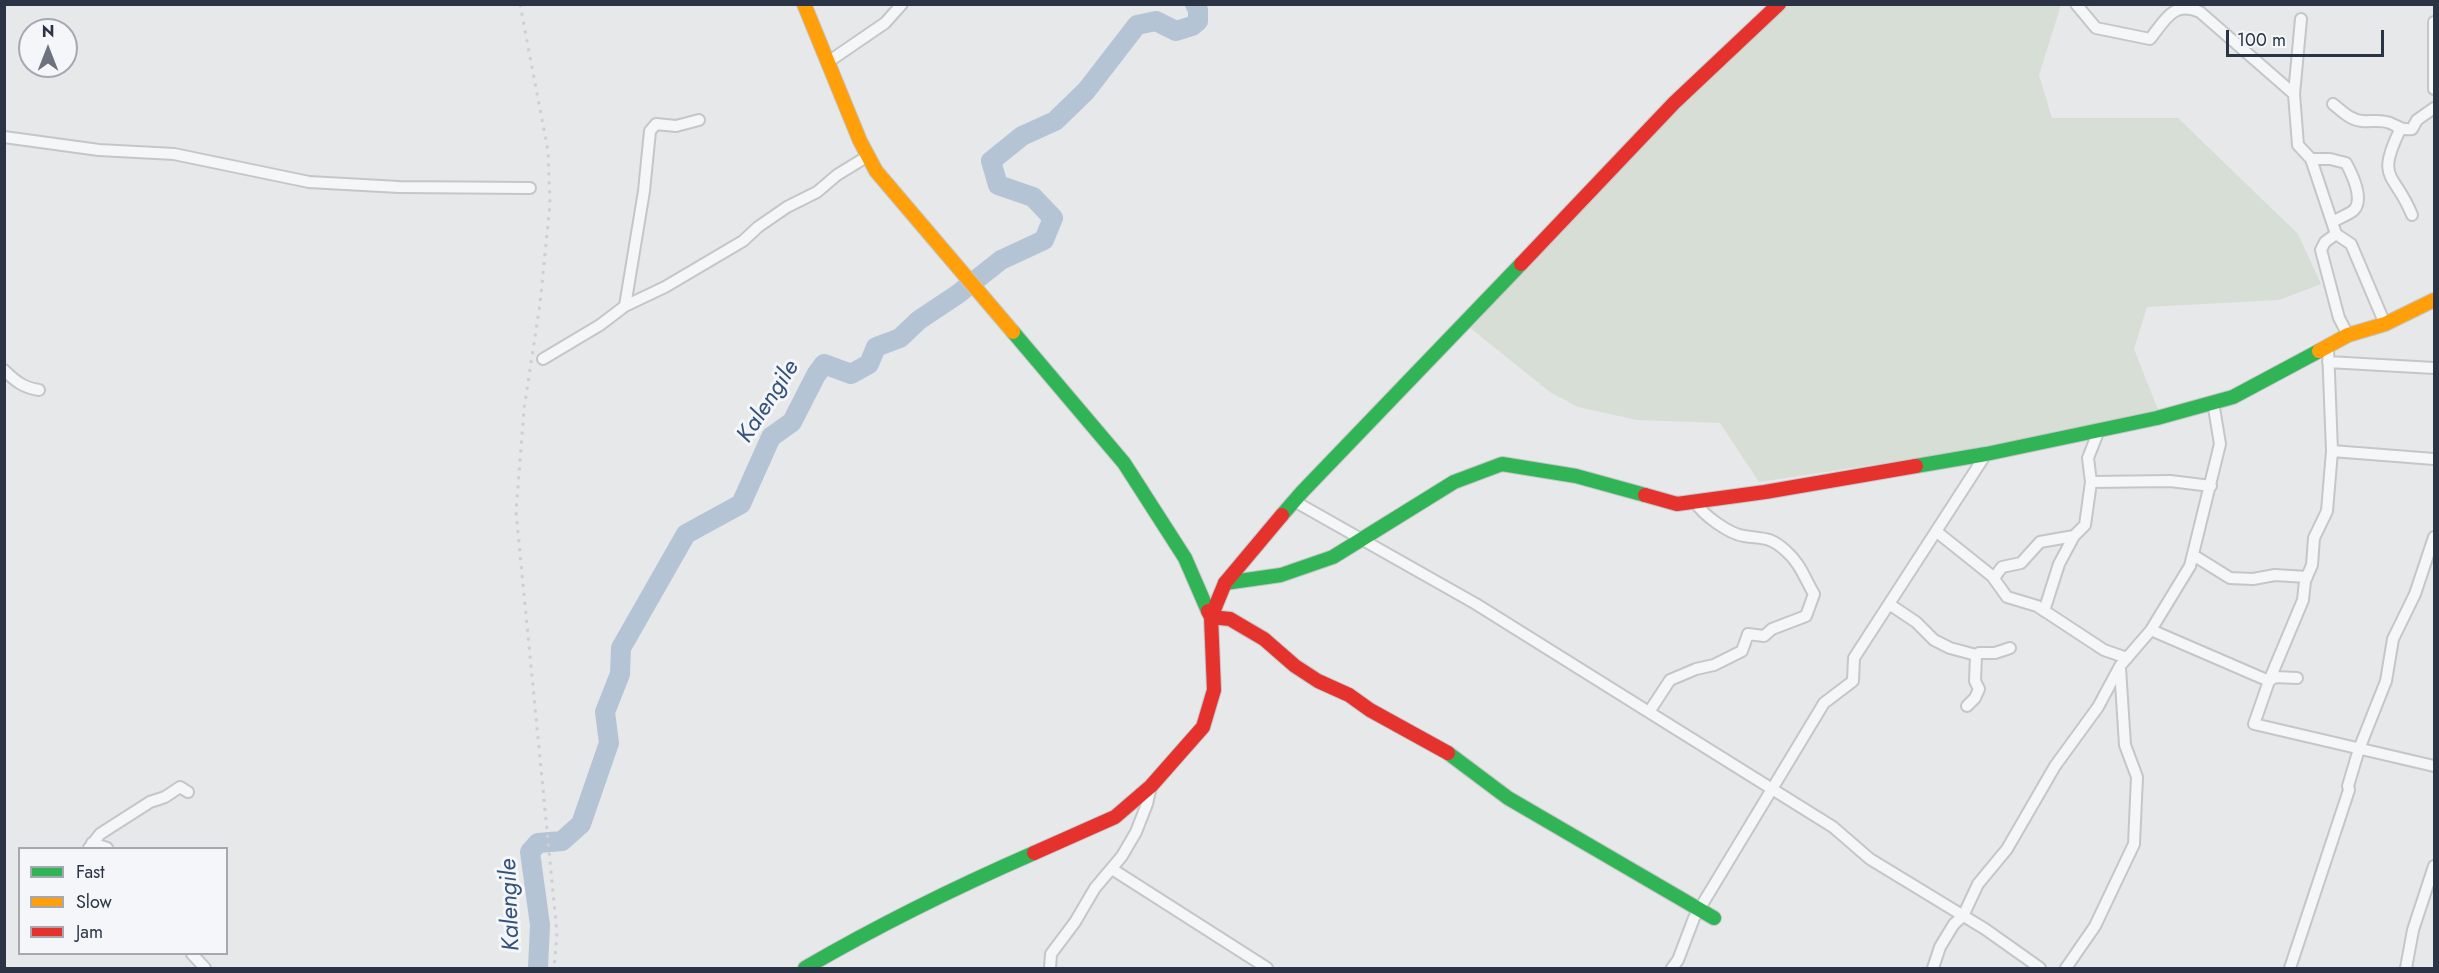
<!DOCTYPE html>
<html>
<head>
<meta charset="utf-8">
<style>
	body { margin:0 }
	#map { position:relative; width:2439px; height:973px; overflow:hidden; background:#e6e8ea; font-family:Jost,sans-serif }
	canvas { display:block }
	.frame { position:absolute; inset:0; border:6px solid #2b3445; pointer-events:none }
	.legend { position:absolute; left:18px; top:847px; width:210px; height:108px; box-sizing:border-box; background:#f4f6f9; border:2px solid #a4a8b1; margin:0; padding:8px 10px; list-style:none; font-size:18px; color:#2b3445 }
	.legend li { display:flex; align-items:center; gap:12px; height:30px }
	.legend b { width:30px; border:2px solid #a4a8b1 }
	.north { position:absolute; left:18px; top:18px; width:60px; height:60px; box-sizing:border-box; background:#f4f6f9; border:2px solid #a4a8b1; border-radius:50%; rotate:0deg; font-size:16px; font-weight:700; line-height:24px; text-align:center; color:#2b3445 }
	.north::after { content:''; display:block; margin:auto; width:21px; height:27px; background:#6c737f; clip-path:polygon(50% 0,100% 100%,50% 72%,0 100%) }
	.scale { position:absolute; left:2226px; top:30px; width:158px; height:27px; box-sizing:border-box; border:3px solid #2b3445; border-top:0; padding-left:8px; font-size:18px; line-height:21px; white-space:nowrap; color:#2b3445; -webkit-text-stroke:4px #f4f6f9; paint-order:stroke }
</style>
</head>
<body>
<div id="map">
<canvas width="2439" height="973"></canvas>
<div class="frame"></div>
<ul class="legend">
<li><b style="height:8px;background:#30b455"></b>Fast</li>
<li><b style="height:8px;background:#ff9f0a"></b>Slow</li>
<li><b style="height:8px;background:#e5322d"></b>Jam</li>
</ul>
<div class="north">N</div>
<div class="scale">100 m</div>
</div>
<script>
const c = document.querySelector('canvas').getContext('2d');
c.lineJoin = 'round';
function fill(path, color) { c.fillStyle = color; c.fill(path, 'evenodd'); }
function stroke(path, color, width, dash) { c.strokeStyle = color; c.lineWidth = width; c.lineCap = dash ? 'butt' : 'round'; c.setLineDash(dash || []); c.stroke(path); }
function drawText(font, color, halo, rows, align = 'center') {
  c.font = font + ' Jost,sans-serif'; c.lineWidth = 6; c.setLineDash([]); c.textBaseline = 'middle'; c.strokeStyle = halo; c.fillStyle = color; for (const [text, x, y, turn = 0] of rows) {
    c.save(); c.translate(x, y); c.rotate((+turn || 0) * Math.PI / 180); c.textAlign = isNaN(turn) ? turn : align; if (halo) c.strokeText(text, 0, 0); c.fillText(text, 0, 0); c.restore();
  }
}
fill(new Path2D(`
	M 1786,5 L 2061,5 L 2039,75 L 2052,118 L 2178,118 L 2298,234 L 2321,284 L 2279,300 L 2147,307 L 2134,349 L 2158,410 L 2024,439 L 1925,457 L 1759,482 L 1720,423 L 1637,420 L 1578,407 L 1550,392 L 1469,327 L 1678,106 Z`), '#d6ded6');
stroke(new Path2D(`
	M 538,968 L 540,925 L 530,852 L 538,843 L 562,841 L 581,824 L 609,743 L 605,712 L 620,674 L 621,648 L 686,534 L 741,504 L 771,437 L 792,422 L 816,375 L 824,364 L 851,374 L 869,364 L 876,347 L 900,338 L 919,320 L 958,294 L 1001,260 L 1044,240 L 1053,218 L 1033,197 L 998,185 L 991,161 L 1022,136 L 1055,121 L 1086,91 L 1137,25 L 1156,21 L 1176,31 L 1192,26 L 1198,21 L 1198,10 L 1195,4`), '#b4c4d5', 20);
const street = new Path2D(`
	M 2076,4 L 2096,28 L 2150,39 C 2165,20 2174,0 2200,12 L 2294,94
	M 2301,19 L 2294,94 L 2298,145 L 2311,159 L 2336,234 L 2325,242 L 2321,250 L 2339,318 L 2348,335
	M 2434,22 L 2434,89
	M 828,62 L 885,23 L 902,4
	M 2333,104 C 2342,111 2350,120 2362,121 C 2371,122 2381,119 2390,123 C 2399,127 2401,130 2412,129 L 2417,120 L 2434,108
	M 2400,130 C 2375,181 2395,172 2412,215
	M 4,137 L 99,150 L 174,154 L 309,182 L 399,187 L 530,188
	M 2311,159 L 2330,159 L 2346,163 C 2352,174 2364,199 2354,210 C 2348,215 2339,218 2332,222
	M 2336,234 L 2351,244 L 2385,324
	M 625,306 L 644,191 L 650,131 L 656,124 L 676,126 L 699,120
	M 2328,348 L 2332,451 L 2434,459
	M 543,359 L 600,325 L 625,306 L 665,287 L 743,241 L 758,227 L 787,207 L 817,192 L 837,175 L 868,156
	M 2328,362 L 2434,368
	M 4,370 C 15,381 24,388 39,390
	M 2099,430 L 2088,458 L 2091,482 L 2170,481 L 2211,486
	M 1294,501 L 1476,604 L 1668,724 L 1833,827 L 1870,859 L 1985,929 L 2040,968
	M 1937,532 L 1992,576 L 2007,597 L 2037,606 L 2104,650 L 2127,658
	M 2193,555 L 2230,578 L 2253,579 L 2275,575 L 2307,577
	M 1994,578 L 2002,567 L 2021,563 L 2040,542 L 2074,536 L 2085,525 L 2091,482
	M 1889,604 L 1916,622 L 1934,640 L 1950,648 L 1976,655
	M 2044,611 L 2059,564 L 2074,536
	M 2151,630 L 2269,681 L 2254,724 L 2434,766
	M 2269,681 L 2303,600 L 2305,581 L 2312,565 L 2314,538 L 2327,511 L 2332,451
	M 2269,681 L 2275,677 L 2297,678
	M 1967,706 L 1975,698 L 1979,689 L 1975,681 L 1976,655 L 1979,653 L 1995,653 L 2010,648
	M 1649,712 L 1670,680 L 1696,669 L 1714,665 L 1742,651 L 1748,634 L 1764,636 L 1772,629 L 1806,616 L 1814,594 C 1805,579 1800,563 1786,551 C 1770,536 1763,539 1744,536 C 1729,534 1703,515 1695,502
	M 92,843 L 107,848
	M 89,848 L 100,834 L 150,802 L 165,797 L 180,787 L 188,792
	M 1112,869 L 1267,968
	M 192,954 L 205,968
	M 1050,968 L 1051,954 L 1075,922 L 1095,888 L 1122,856 L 1136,832 L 1147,804 L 1151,786
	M 1672,968 L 1678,960 L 1694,918 L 1824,703 L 1853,681 L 1854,658 L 1986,454
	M 1933,968 L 1940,947 L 1954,924 L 1963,916 L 1978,884 L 2007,849 L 2055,766 L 2098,707 L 2120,666 L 2151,630 L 2190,566 L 2220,444 L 2213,402
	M 2066,968 L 2095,926 L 2134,844 L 2137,777 L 2125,745 L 2120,668
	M 2290,968 L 2349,790 L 2348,786 L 2359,749 L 2386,681 L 2393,639 L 2415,594 L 2434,537
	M 2406,968 L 2413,930 L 2434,866`);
const fast = new Path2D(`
	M 1013,332 L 1124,463 L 1185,558 L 1208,611
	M 1916,466 L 1986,454 L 2157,418 L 2233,397 L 2319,351
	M 1282,515 L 1302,492 L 1521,264
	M 1225,583 L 1281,575 L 1333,557 L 1454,482 L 1502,464 L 1576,476 L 1645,495
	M 1448,753 L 1508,798 L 1714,918
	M 805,968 C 879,925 956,887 1034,853`);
const slow = new Path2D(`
	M 804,4 L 860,141 L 876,171 L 1013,332
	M 2319,351 L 2348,335 L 2385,324 L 2434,300`);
const jam = new Path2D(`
	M 1521,264 L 1674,103 L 1779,4
	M 1645,495 L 1677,504 L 1765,492 L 1916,466
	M 1282,515 L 1225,583 L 1211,617 L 1230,619 L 1264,639 L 1295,666 L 1318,681 L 1349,695 L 1370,710 L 1448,753
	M 1034,853 L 1115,817 L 1151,786 L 1203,727 L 1214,690 L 1211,617 L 1208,611`);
stroke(street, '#c4c6c8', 14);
stroke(fast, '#c4c6c8', 16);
stroke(slow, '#c4c6c8', 16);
stroke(jam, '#c4c6c8', 16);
stroke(street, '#f5f6f7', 10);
stroke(fast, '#30b455', 14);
stroke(slow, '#ff9f0a', 14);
stroke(jam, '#e5322d', 14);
stroke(new Path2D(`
	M 520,4 L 548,151 L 550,204 L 540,304 L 524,409 L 516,512 L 557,933 L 554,968`), '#cecfd2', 3, [3, 6]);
drawText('italic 24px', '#34527a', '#f4f6f9', [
	["Kalengile",769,402,-57],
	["Kalengile",511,905,-92]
]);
</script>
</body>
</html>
